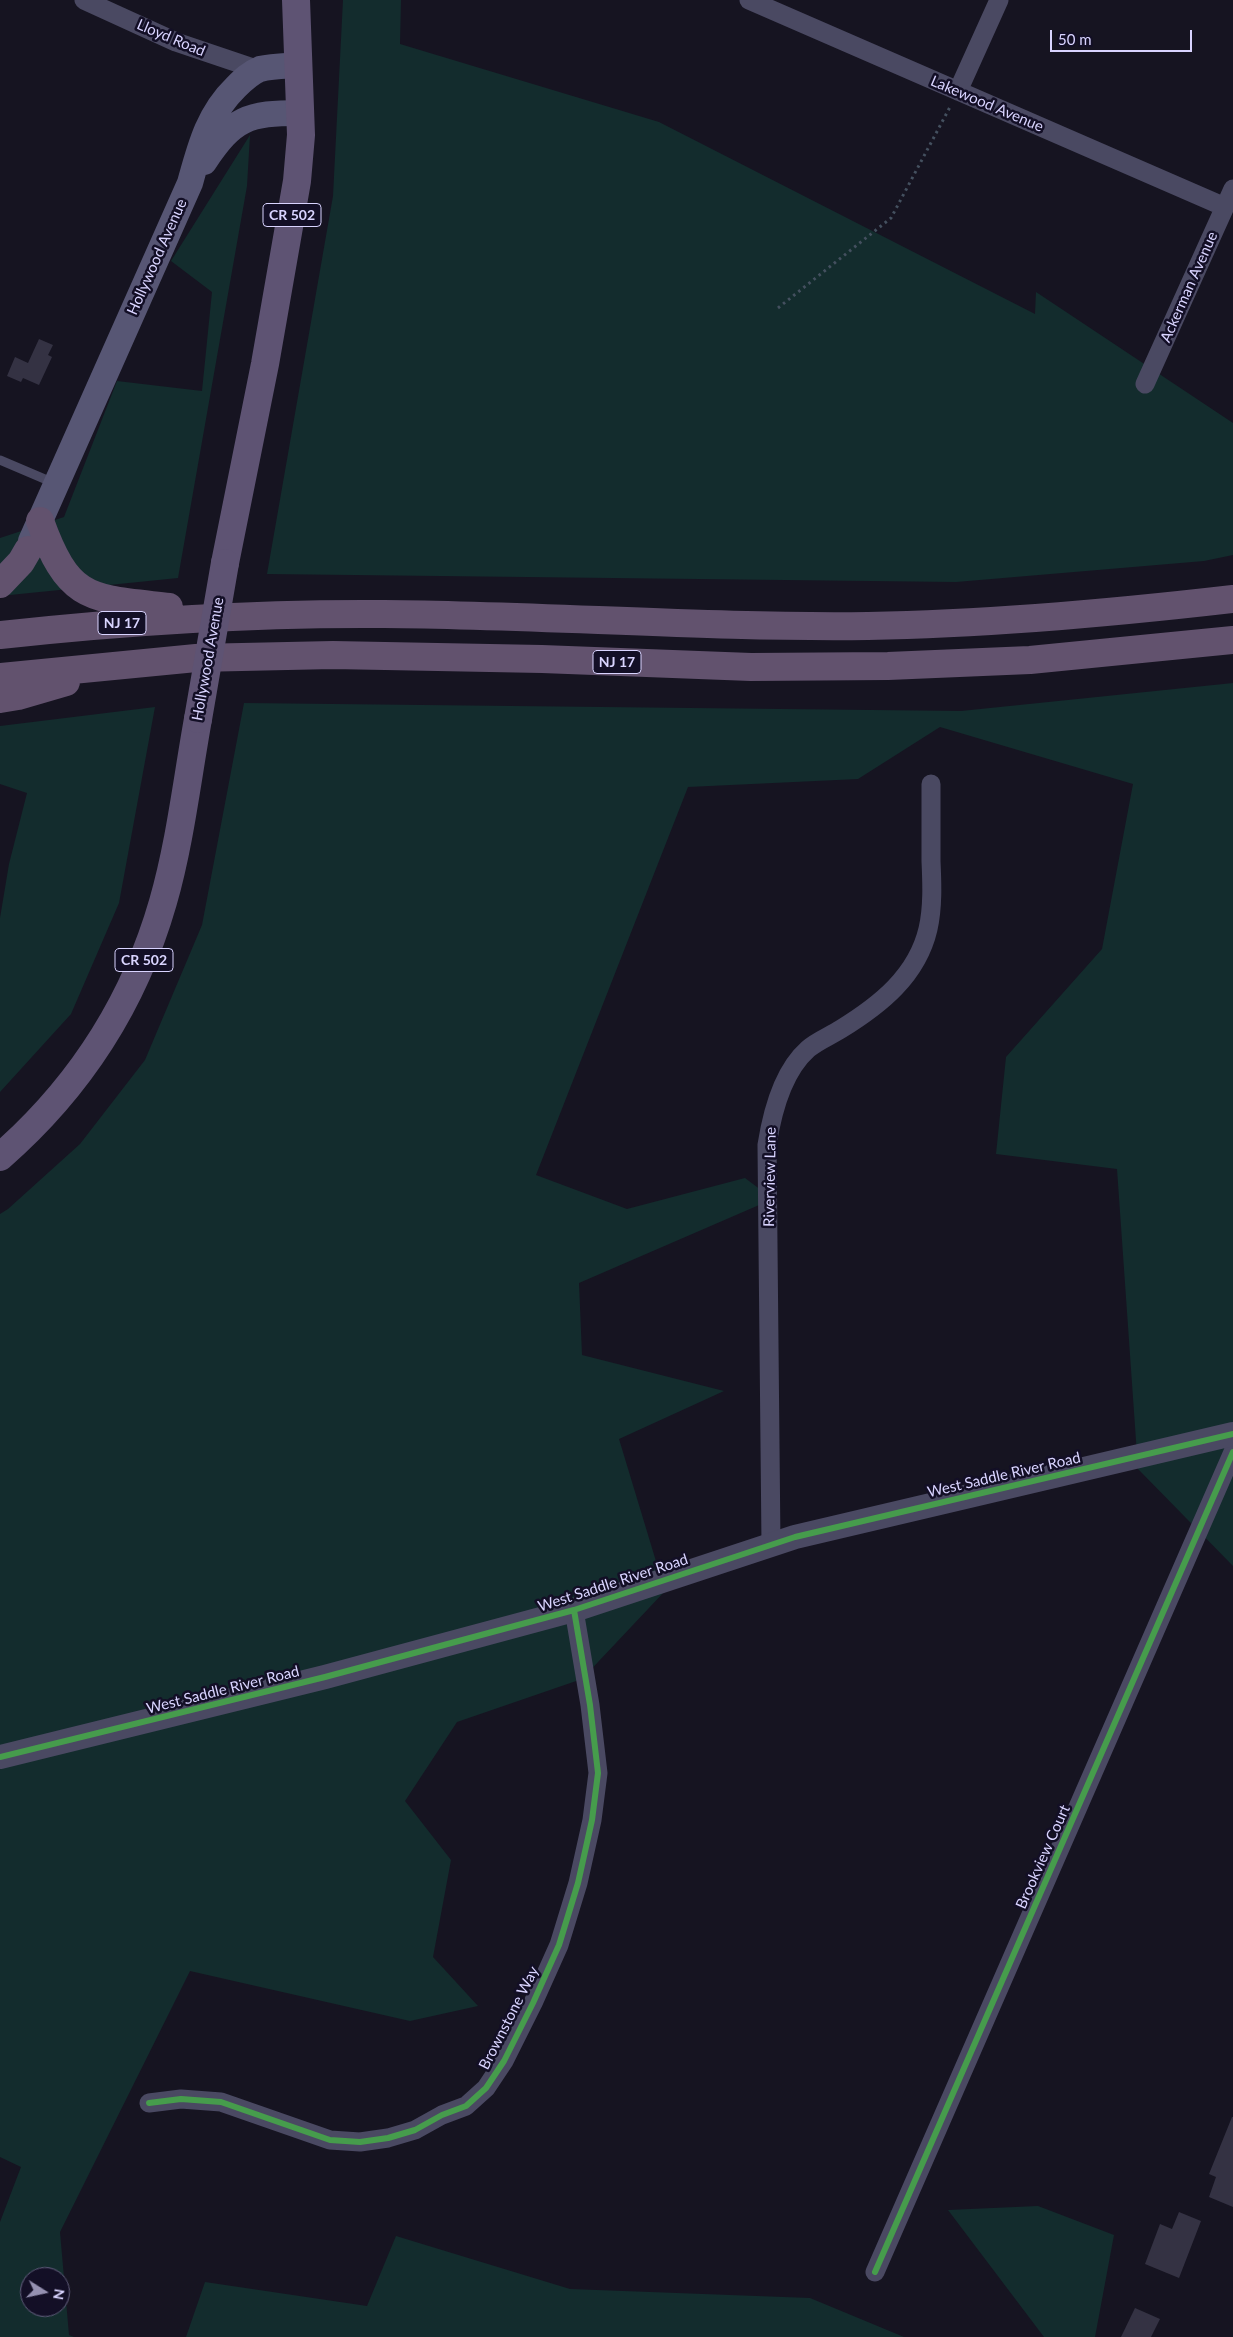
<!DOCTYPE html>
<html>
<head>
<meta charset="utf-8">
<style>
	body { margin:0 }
	#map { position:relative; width:1233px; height:2337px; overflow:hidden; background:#161421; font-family:Lato,sans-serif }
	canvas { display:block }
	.north { position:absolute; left:20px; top:2267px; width:50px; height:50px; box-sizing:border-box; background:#130f26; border:1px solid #625e7d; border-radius:50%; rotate:100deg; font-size:14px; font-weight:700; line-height:20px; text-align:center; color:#d9d4ff }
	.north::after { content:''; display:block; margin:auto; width:18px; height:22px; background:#9591b1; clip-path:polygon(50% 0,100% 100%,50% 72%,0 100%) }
	.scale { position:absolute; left:1050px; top:30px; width:142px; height:22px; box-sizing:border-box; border:2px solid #d9d4ff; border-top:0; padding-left:6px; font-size:15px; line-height:18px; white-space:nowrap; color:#d9d4ff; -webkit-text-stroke:4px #130f26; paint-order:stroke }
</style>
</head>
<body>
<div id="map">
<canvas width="1233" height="2337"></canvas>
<div class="north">N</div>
<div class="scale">50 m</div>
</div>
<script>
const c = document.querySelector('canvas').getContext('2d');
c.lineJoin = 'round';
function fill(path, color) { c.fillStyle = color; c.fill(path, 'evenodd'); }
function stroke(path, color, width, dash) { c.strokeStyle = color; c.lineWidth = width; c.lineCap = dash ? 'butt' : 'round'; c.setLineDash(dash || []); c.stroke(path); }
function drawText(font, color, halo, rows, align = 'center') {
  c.font = font + ' Lato,sans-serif'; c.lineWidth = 5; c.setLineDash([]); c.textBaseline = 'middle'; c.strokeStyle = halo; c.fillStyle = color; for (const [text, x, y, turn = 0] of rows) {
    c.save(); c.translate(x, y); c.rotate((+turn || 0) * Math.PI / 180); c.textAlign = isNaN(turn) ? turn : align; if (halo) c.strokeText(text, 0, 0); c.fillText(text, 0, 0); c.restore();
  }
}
fill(new Path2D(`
	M 343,0 L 401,0 L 400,44 L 659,122 L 1035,314 L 1036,292 L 1233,423 L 1233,555 L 1204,561 L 956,582 L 267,574 L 333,196 Z
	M 250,135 L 247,186 L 178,578 L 0,596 L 0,538 L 64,517 L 117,381 L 202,391 L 212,292 L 171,261 Z
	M 1233,683 L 1233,1566 L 1138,1469 L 1117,1169 L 996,1154 L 1006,1057 L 1102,949 L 1133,784 L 940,727 L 858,779 L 688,787 L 536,1175 L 627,1209 L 745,1178 L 773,1199 L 579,1283 L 582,1355 L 724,1391 L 619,1439 L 665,1591 L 582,1679 L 457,1722 L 405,1801 L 451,1860 L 433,1957 L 478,2006 L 410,2021 L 190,1971 L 60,2232 L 69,2335 L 74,2337 L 0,2337 L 0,2222 L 21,2167 L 0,2157 L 0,1214 L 8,1209 L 80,1144 L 145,1060 L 202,925 L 244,703 L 961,711 ZM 30,2277 L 60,2277 L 60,2307 L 30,2307 Z
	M 155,707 L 119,903 L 71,1014 L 0,1092 L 0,918 L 9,864 L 27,793 L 0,784 L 0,726 Z
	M 1038,2206 L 1114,2235 L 1095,2337 L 1044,2337 L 948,2210 Z
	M 396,2236 L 570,2289 L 810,2298 L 904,2337 L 186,2337 L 205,2282 L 367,2306 Z`), '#132c2d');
fill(new Path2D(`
	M 39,339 L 53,345 L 48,355 L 52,357 L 39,385 L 23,378 L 21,382 L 7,376 L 15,357 L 28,363 Z
	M 1232,2117 L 1233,2117 L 1233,2207 L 1209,2197 L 1216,2177 L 1209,2174 Z
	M 1179,2212 L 1201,2221 L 1179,2278 L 1145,2264 L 1160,2224 L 1172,2229 Z
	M 1135,2308 L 1160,2319 L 1151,2337 L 1121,2337 Z`), '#343243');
stroke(new Path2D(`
	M 778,308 L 891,218 L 950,107`), '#44505f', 3, [2.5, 4]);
stroke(new Path2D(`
	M 0,460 L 54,483`), '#4a4962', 9);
stroke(new Path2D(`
	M 84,0 L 176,42 L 259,70
	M 749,0 L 1225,207
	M 958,91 L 999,0
	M 1145,384 L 1233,189
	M 771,1545 L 767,1145 C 772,1113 782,1072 808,1049 C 817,1041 830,1036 841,1029 C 880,1005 917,976 928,929 C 933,907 932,883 931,861 C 931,835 931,810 931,784
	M 149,2103 L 181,2099 L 221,2102 L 330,2140 L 360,2142 L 388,2138 L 415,2130 L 442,2115 L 466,2106 L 486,2088 L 504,2061 L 533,2003 L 559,1945 L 578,1883 L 592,1820 L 598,1773 L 590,1705 L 574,1610
	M 875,2272 L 1233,1452`), '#4a4962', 19);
stroke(new Path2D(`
	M 0,1757 L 325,1677 L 574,1610 L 795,1537 L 1233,1434`), '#4a4962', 24);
stroke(new Path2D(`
	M 204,162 C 233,118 248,113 300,113
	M 31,541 L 190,183 C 200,147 208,114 236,87 C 243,80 250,73 260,69 C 273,66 286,66 299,65`), '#575674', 26);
stroke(new Path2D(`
	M 225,563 L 265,364 L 297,181 L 301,135 L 296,0
	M 0,1157 C 79,1088 134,1003 163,902 C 180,843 187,780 198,719`), '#5e5373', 28);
stroke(new Path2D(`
	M 40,521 C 69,602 90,598 169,607
	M 0,584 L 21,562 L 28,550
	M 0,635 C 128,621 256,613 384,614 C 545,615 706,628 868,626 C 990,624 1112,613 1233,599
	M 0,677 L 196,658 L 333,655 L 542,659 L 751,667 L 888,666 L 1030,660 L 1233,640
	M 0,699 L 18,696 L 66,682`), '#62526e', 28);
stroke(new Path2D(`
	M 198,719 L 225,563`), '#5e5373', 28);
stroke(new Path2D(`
	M 0,1757 L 325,1677 L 574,1610 L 795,1537 L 1233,1434
	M 149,2103 L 181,2099 L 221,2102 L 330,2140 L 360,2142 L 388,2138 L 415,2130 L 442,2115 L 466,2106 L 486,2088 L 504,2061 L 533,2003 L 559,1945 L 578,1883 L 592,1820 L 598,1773 L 590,1705 L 574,1610
	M 875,2272 L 1233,1452`), '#469c4c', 6);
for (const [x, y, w] of [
	[292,215,58],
	[122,623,48],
	[617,662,48],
	[144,960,58]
]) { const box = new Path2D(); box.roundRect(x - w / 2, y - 11.5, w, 23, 4); c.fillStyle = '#130f26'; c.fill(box); stroke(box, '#d9d4ff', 1); }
drawText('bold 14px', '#d9d4ff', null, [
	["CR 502",292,215],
	["NJ 17",122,623],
	["NJ 17",617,662],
	["CR 502",144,960]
]);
drawText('15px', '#d9d4ff', '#130f26', [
	["Lloyd Road",171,38,23],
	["Lakewood Avenue",987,104,23],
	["Hollywood Avenue",157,257,-66],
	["Ackerman Avenue",1189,287,-66],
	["Hollywood Avenue",208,659,-80],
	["Riverview Lane",770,1177,-89],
	["West Saddle River Road",1004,1475,-13],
	["West Saddle River Road",613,1583,-18],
	["West Saddle River Road",223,1690,-14],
	["Brookview Court",1043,1857,-66],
	["Brownstone Way",509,2018,-63]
]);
</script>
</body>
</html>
